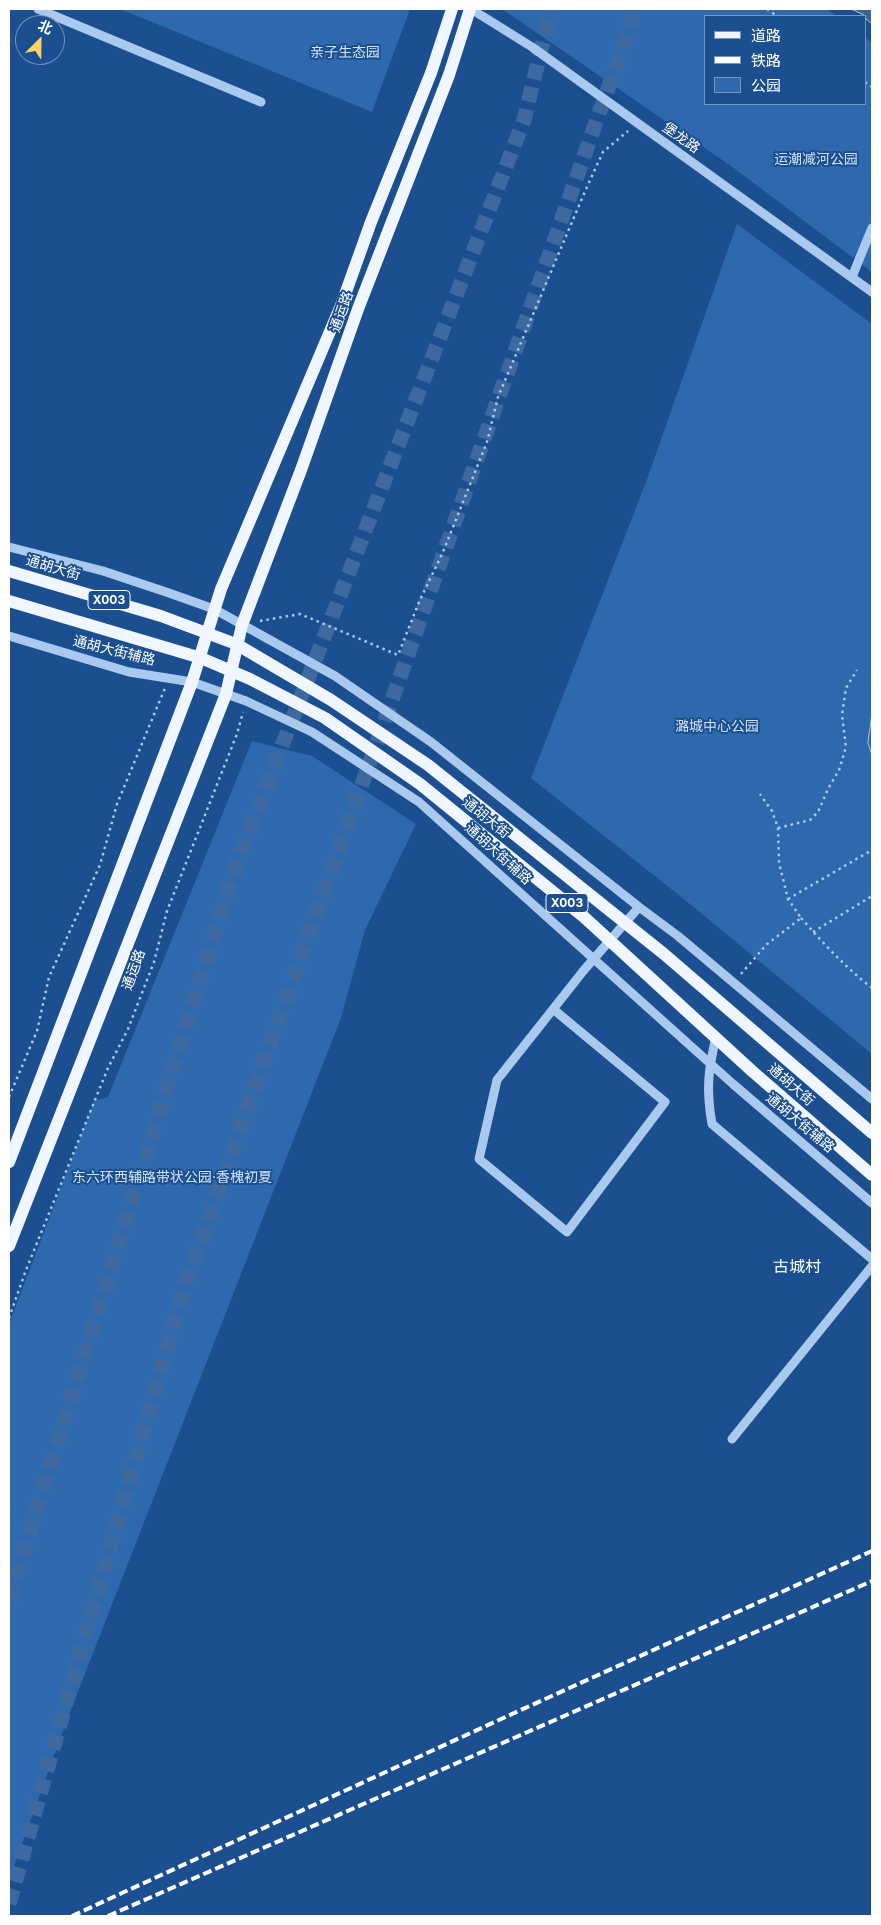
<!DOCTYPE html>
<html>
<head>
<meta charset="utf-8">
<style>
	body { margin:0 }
	#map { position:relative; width:881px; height:1925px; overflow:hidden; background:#1b4f8f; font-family:Inter,"Noto Sans SC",sans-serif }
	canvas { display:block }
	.frame { position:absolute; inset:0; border:10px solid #fff; pointer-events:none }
	.legend { position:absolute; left:704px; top:15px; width:162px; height:90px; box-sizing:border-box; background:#1b4f8f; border:1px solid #7695bc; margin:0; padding:6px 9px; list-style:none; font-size:15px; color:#fff }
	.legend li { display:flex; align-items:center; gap:10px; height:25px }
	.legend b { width:25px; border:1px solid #7695bc }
	.north { position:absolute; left:15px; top:15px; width:50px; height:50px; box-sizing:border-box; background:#1b4f8f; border:1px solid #7695bc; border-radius:50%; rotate:23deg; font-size:14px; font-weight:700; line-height:20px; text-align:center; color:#fff }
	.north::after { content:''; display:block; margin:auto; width:18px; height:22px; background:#ffd166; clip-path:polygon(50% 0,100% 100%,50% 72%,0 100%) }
</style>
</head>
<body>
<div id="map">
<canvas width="881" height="1925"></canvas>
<div class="frame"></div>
<ul class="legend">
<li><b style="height:6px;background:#f0f6ff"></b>道路</li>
<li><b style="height:6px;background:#fff"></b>铁路</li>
<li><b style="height:14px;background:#2e69ad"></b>公园</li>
</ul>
<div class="north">北</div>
</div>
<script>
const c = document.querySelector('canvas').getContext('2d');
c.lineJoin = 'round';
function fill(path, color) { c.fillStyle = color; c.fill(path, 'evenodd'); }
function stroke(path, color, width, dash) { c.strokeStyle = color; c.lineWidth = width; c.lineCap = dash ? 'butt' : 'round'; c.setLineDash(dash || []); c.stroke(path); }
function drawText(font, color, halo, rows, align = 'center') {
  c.font = font + ' Inter,"Noto Sans SC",sans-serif'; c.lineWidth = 4; c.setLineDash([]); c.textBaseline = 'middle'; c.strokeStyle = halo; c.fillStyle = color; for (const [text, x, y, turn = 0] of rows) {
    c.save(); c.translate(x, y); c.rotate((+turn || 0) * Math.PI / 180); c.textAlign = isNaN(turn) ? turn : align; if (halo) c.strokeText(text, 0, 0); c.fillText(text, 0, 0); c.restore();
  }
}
fill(new Path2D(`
	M 120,9 L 410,9 L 372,112 Z
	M 502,9 L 827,9 L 837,16 L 705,16 L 705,104 L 865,104 L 865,37 L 872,43 L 872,272 L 731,166 Z
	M 737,224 L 872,324 L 872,1054 L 680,896 L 531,778 L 646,482 Z
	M 252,741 L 312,756 L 416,824 L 365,930 L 341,1018 L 68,1717 L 9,1880 L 9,1324 L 94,1101 L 108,1097 Z`), '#2e69ad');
const water = new Path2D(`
	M 852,9 L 872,9 L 872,24 L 865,18 L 865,16 Z
	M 872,714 L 872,755 L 868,743 Z`);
fill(water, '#3c6290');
stroke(water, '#9cc4f0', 1);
stroke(new Path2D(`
	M 9,1600 L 234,870 L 524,120 L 551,9
	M 9,1904 L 184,1288 L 629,29 L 634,9`), '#3d69a0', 15, [15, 8]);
stroke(new Path2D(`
	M 767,9 L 777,16
	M 865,82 L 872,87
	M 260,621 L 300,614 L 398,655 L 419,602 L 443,552 L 487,442 L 498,397 L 586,189 L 603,152 L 628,131
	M 778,828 L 810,820 L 818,812 L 828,789 L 839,770 L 846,747 L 842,715 L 846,688 L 857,670
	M 788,899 L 872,850
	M 801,918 C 823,943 845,967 872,988
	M 813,932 L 872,896
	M 741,974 L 766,945 L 801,918 L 788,899 L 779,863 L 778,828 L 772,811 L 760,794
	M 9,1097 L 37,1031 L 49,977 L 100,865 L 117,804 L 165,688
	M 9,1318 L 26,1270 L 108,1068 L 128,1029 L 154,962 L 167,911 L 237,734 L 243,712`), '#a9c9ee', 2.5, [2.5, 4]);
stroke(new Path2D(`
	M 38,9 L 261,102
	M 471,9 L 532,47 L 872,292
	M 852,277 L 872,228
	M 9,547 L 103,571 L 169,593 L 214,609 L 335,676 L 431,742 L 639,907 L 678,936 L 872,1099
	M 9,636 L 129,672 L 192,682 L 246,701 L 312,732 L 419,802 L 733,1084 L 872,1203
	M 553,1009 L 665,1102 L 567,1232 L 479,1159 L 497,1080 L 584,970 L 639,907
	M 716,1037 C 708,1071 706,1090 712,1124 L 872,1259
	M 732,1439 L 872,1266`), '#a9c9ee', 9);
stroke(new Path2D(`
	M 9,571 L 161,616 L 236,644 L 331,700 L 428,765 L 664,954 L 872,1133
	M 9,601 L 201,658 L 250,679 L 325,718 L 420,784 L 584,917 L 752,1071 L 872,1175
	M 9,1162 L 192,682 L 221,589 L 342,303 L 371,222 L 431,73 L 452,9
	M 9,1246 L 226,694 L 242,625 L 301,470 L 358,309 L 449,75 L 470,9`), '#f0f6ff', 12);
stroke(new Path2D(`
	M 72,1916 L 512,1714 L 872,1551
	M 108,1916 L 872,1581`), '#fff', 4, [9, 4]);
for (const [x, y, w] of [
	[109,600,42],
	[567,903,42]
]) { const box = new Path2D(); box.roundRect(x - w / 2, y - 9.5, w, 19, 4); c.fillStyle = '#1b4f8f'; c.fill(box); stroke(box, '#fff', 1); }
drawText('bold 12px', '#fff', null, [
	["X003",109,600],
	["X003",567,903]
]);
drawText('14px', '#cfe3fa', '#1b4f8f', [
	["亲子生态园",345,53],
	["运潮减河公园",816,160],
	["潞城中心公园",717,727],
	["东六环西辅路带状公园·香槐初夏",172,1178]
]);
drawText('14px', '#fff', '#1b4f8f', [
	["堡龙路",681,138,35],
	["通运路",342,312,-70],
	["通胡大街",53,568,16],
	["通胡大街辅路",114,651,14],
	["通胡大街",486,818,39],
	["通胡大街辅路",498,854,42],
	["通运路",134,970,-70],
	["通胡大街",791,1085,41],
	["通胡大街辅路",800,1123,40]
]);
drawText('16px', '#fff', '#1b4f8f', [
	["古城村",797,1267]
]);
</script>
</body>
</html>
